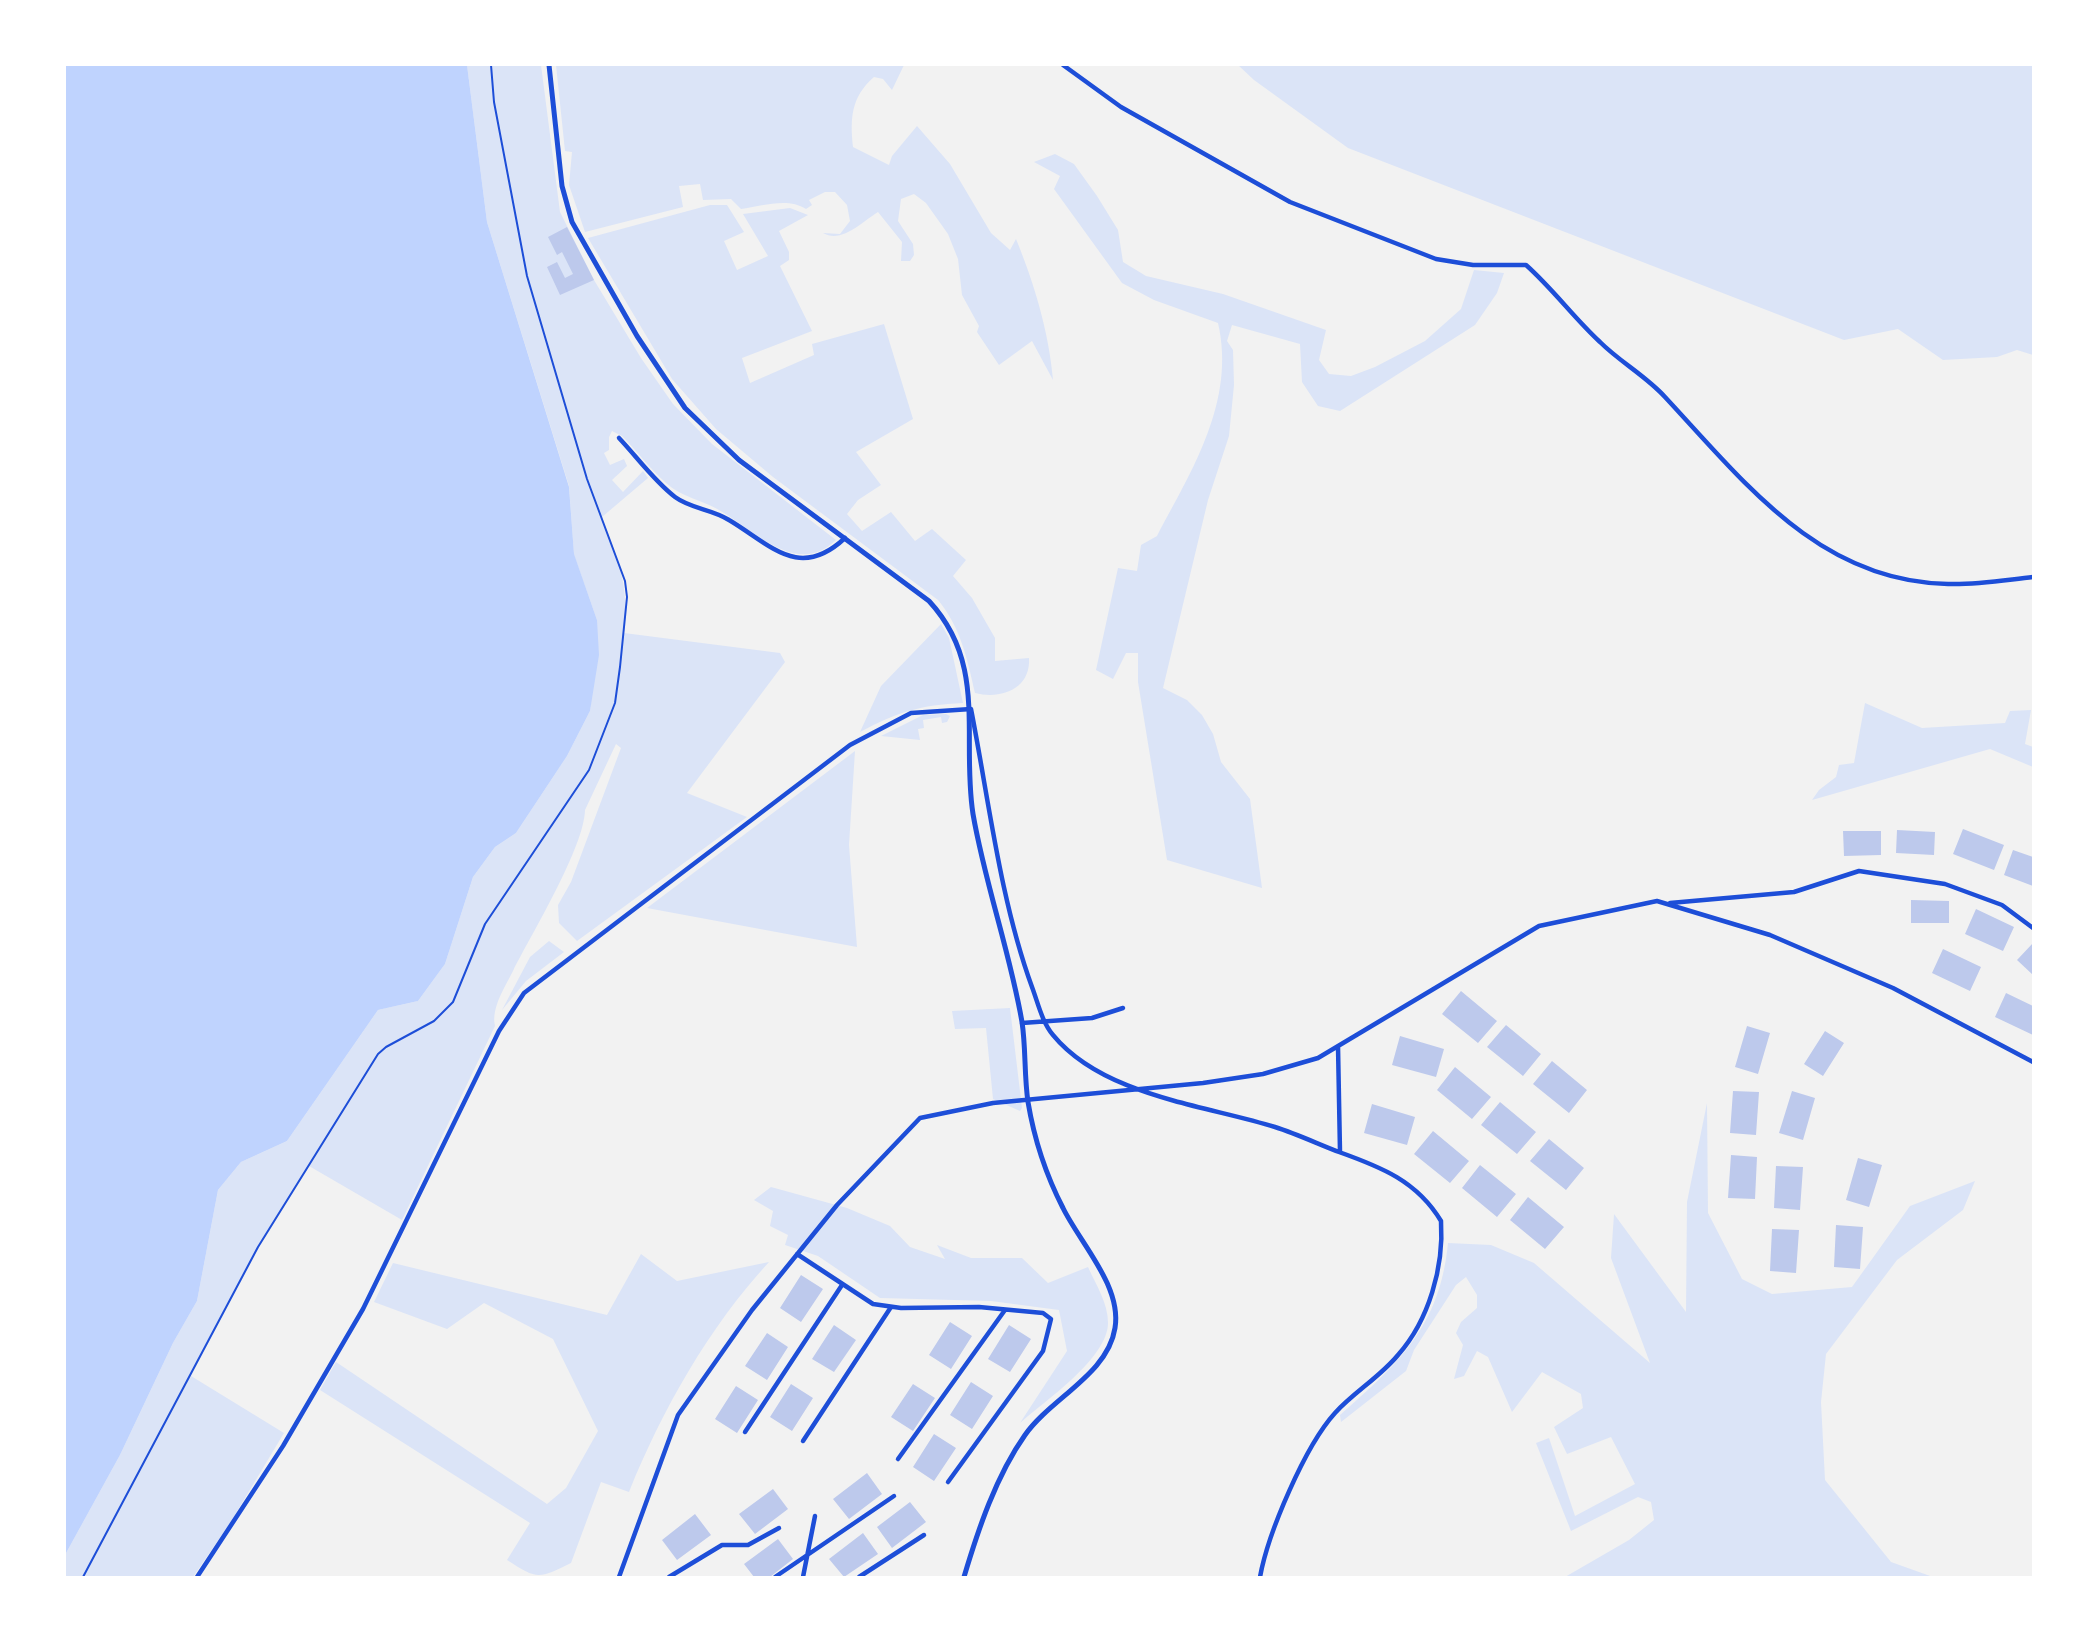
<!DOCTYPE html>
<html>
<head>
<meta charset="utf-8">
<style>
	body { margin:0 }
	#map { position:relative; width:2098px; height:1642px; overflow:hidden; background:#f2f2f2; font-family:Literata,serif }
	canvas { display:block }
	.frame { position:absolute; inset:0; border:66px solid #fff; pointer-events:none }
</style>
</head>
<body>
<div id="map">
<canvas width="2098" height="1642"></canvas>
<div class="frame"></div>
</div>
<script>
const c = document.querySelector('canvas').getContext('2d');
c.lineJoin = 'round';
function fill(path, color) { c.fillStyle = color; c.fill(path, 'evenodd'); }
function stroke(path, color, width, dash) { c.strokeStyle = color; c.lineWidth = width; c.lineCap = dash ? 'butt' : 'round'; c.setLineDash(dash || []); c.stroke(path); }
fill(new Path2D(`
	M 467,65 L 541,65 L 560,212 L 594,280 L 641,358 L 673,404 L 712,444 L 836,540 C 797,578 754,530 719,510 C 702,500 681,497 666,483 C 650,469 637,451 622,436 L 612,431 L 609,437 L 609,450 L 604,453 L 610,465 L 624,459 L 627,466 L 612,480 L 623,492 L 643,471 L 648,478 L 602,517 C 619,563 629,583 624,633 L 780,653 L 785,662 L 687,793 L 747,817 L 577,941 L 559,923 L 558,905 L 571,882 L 621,748 L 616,744 L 585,810 C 584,848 532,933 513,971 C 505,987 491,1008 495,1026 L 402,1220 L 309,1166 L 258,1247 L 191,1376 L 284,1433 L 230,1523 L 193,1577 L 65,1577 L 65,1555 L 120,1455 L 173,1343 L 197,1301 L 218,1190 L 241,1162 L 287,1141 L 378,1010 L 418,1001 L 445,964 L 473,877 L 495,847 L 516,833 L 567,756 L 590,711 L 597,620 L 574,555 L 569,486 L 487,222 Z
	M 556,65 L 904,65 L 892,90 L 883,79 L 874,77 C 851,97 850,118 853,147 L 889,165 L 892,156 L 917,126 L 950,164 L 991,233 L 1010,250 L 1016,239 C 1034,283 1049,332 1053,380 L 1032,341 L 999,365 L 977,332 L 979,326 L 962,295 L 958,259 L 948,234 L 926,203 L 914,194 L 901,199 L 898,221 L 913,244 L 914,255 L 910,261 L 901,261 L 902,242 L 878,212 C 863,221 842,244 823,233 L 840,234 L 850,221 L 847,205 L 835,192 L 825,192 L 809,200 L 812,205 L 806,209 C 788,197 762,206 741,209 L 731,199 L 703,200 L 700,184 L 679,186 L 683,207 L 585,232 L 569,185 L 572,152 L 565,151 Z
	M 1238,65 L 2033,65 L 2033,355 L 2017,350 L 1997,357 L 1943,360 L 1898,329 L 1844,340 L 1348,148 L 1254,80 Z
	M 1055,154 L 1074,164 L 1097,196 L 1118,230 L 1123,262 L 1146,276 L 1223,294 L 1326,330 L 1319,360 L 1329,374 L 1351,376 L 1375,367 L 1425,341 L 1461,309 L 1474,270 L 1504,273 L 1497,293 L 1475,325 L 1340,411 L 1318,406 L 1302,382 L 1300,344 L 1232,325 L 1227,341 L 1233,350 L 1234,385 L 1229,436 L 1208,500 L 1163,688 L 1187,700 L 1202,715 L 1213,734 L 1221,762 L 1250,799 L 1262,888 L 1167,860 L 1138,682 L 1138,653 L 1126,653 L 1113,679 L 1096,670 L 1118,568 L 1137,571 L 1141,545 L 1157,536 C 1192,470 1236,401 1218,323 L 1154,300 L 1122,283 L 1054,189 L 1060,176 L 1034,162 Z
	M 710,205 L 727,205 L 744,232 L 724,241 L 737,270 L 768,256 L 743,214 L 790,208 L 808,215 L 779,231 L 789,252 L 789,260 L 780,266 L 812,331 L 742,358 L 750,383 L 814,355 L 812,344 L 884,324 L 913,419 L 856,452 L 881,485 L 858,500 L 847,514 L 862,531 L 891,512 L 915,541 L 932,529 L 966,560 L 953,576 L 972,598 L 995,638 L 995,661 L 1029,658 C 1031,688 1002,700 975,693 C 967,658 961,628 938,600 L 773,477 L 716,429 L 672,379 L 588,238 Z
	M 941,624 L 949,638 L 963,703 C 920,705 898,712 860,732 L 881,686 Z
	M 1865,703 L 1922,728 L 2005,723 L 2010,711 L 2031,710 L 2025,744 L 2033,747 L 2033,767 L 1990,749 L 1812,800 L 1819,790 L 1836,777 L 1839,765 L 1854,763 Z
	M 946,714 L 950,716 L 947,722 L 942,723 L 941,717 L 923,720 L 924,728 L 918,729 L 920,740 L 881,736 L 923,715 Z
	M 855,751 L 849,845 L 857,947 L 647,908 Z
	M 549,941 L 564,952 L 526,981 L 502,1010 L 530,957 Z
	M 1010,1008 L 1022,1108 L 1020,1111 L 993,1099 L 986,1028 L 955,1029 L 952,1011 Z
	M 1707,1103 L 1708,1213 L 1742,1279 L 1772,1294 L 1852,1287 L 1910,1206 L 1975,1181 L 1963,1210 L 1897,1260 L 1826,1354 L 1821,1402 L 1825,1480 L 1891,1562 L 1933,1577 L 1565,1577 L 1629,1540 L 1654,1520 L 1651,1502 L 1638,1497 L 1571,1531 L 1536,1443 L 1549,1438 L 1575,1516 L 1635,1484 L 1611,1437 L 1567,1454 L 1554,1427 L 1583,1408 L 1581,1394 L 1542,1372 L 1512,1412 L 1488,1357 L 1477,1351 L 1464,1376 L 1454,1379 L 1463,1345 L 1456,1333 L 1461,1322 L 1477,1308 L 1477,1295 L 1466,1277 L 1456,1285 L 1414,1350 L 1406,1371 L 1341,1422 L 1340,1415 C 1399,1363 1440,1326 1448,1243 L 1491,1245 L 1534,1263 L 1650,1363 L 1611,1258 L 1614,1214 L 1686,1312 L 1687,1202 Z
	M 771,1187 L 847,1208 L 890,1226 L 910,1247 L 945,1259 L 937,1245 L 971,1258 L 1022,1258 L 1048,1283 L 1088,1267 C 1096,1285 1108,1303 1108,1323 C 1108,1358 1045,1401 1020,1423 L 1067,1351 L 1059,1310 L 991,1301 L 880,1298 L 818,1256 L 785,1245 L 788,1235 L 770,1226 L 773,1211 L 754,1200 Z
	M 641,1254 L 677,1281 L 769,1262 C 709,1327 662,1410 629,1492 L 601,1482 L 571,1563 C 538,1579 538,1580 507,1560 L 530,1523 L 320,1390 L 336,1362 L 547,1504 L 566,1488 L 598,1431 L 553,1339 L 484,1303 L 447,1329 L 374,1302 L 393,1263 L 607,1315 Z`), '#dbe4f7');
fill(new Path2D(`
	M 65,65 L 467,65 L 487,222 L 569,487 L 574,554 L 597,620 L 599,655 L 590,711 L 567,756 L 516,833 L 495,847 L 473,877 L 445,964 L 418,1001 L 378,1010 L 287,1141 L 241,1162 L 218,1190 L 197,1301 L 173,1343 L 120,1455 L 65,1555 Z`), '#bfd3fe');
fill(new Path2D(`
	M 567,227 L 594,280 L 560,295 L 547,267 L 557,262 L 565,278 L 573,274 L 562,252 L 557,255 L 548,237 Z
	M 1963,829 L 2004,845 L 1994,870 L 1953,854 Z
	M 1897,830 L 1935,832 L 1934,855 L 1896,853 Z
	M 1843,831 L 1881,831 L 1881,855 L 1844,856 Z
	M 2013,850 L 2033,857 L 2033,886 L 2004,875 Z
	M 1911,900 L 1949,901 L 1949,923 L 1911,923 Z
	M 1976,909 L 2014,927 L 2003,951 L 1965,934 Z
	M 2033,943 L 2033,975 L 2017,960 Z
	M 1943,949 L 1981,967 L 1970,991 L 1932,973 Z
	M 1461,991 L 1497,1021 L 1478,1043 L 1442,1014 Z
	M 2006,993 L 2033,1006 L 2033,1035 L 1995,1017 Z
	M 1506,1025 L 1541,1054 L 1523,1076 L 1487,1047 Z
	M 1747,1026 L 1770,1033 L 1758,1074 L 1735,1067 Z
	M 1825,1031 L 1844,1043 L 1823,1076 L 1804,1064 Z
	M 1400,1036 L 1444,1049 L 1436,1077 L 1392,1065 Z
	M 1552,1061 L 1587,1090 L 1569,1113 L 1533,1084 Z
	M 1455,1067 L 1491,1097 L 1472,1119 L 1437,1090 Z
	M 1733,1091 L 1759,1092 L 1756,1135 L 1730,1133 Z
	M 1792,1091 L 1815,1098 L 1803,1140 L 1779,1133 Z
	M 1500,1102 L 1536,1132 L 1517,1154 L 1481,1125 Z
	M 1372,1104 L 1415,1117 L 1407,1145 L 1364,1133 Z
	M 1433,1131 L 1469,1161 L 1450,1183 L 1414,1154 Z
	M 1549,1139 L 1584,1168 L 1566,1190 L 1530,1161 Z
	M 1731,1155 L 1757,1157 L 1755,1199 L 1728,1198 Z
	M 1858,1158 L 1882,1165 L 1869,1207 L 1846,1200 Z
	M 1480,1165 L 1516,1194 L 1497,1217 L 1462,1188 Z
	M 1776,1166 L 1803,1167 L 1800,1210 L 1774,1208 Z
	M 1528,1197 L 1564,1227 L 1545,1249 L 1510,1220 Z
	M 1836,1225 L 1863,1227 L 1860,1269 L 1834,1267 Z
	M 1772,1229 L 1799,1230 L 1796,1273 L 1770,1271 Z
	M 801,1275 L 823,1289 L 801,1322 L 780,1308 Z
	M 950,1322 L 972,1336 L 951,1369 L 929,1355 Z
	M 834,1325 L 856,1340 L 834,1372 L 812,1359 Z
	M 1009,1325 L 1031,1339 L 1010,1372 L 988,1359 Z
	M 767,1333 L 788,1347 L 767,1380 L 745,1366 Z
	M 971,1382 L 993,1396 L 972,1429 L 950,1415 Z
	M 791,1384 L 813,1398 L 792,1431 L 770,1417 Z
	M 913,1384 L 935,1398 L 913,1431 L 891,1417 Z
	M 736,1386 L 758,1400 L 737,1433 L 715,1419 Z
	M 934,1434 L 956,1448 L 934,1481 L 913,1467 Z
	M 867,1473 L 882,1494 L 849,1519 L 833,1499 Z
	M 773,1489 L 788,1509 L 755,1534 L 739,1514 Z
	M 910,1502 L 926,1522 L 892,1548 L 877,1527 Z
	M 695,1514 L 711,1535 L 677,1560 L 662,1540 Z
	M 863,1533 L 878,1554 L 844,1577 L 829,1559 Z
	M 778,1539 L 793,1559 L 770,1577 L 754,1577 L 744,1564 Z`), '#bdc9ec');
stroke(new Path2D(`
	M 83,1577 L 258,1247 L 378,1054 L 386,1047 L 434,1021 L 453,1002 L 485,924 L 589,770 L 615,703 L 620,667 L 627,597 L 625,581 L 587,479 L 527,276 L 494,102 L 491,65`), '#1d4ed8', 2);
stroke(new Path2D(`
	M 1063,65 L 1121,107 L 1290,202 L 1436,259 L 1473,265 L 1526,265 C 1553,289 1574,318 1600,342 C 1620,362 1646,376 1665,397 C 1745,483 1820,582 1948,584 C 1977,585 2005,580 2033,577
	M 619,438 C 637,457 654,481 675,497 C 691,509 712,509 729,520 C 771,545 799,581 845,538
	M 1670,903 L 1794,892 L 1859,871 L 1945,884 L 2002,905 L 2033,928
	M 1022,1023 L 1092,1018 L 1123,1008
	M 1338,1046 L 1340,1152
	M 797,1254 L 873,1304 L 901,1308 L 979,1307 L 1043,1313 L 1051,1319 L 1043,1351 L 948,1482
	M 745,1432 L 842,1285
	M 803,1441 L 891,1307
	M 898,1459 L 1005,1310
	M 197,1577 L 283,1446 L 363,1309 L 499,1031 L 524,993 L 850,745 L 911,713 L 971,709 C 989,801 1000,899 1032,987 C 1038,1003 1042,1022 1053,1035 C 1103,1096 1205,1105 1275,1127 C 1297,1134 1318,1144 1339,1152 C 1381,1167 1417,1181 1441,1221 C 1444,1267 1429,1320 1398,1355 C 1380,1377 1354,1392 1335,1413 C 1305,1446 1268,1533 1260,1577
	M 619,1577 L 678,1415 L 752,1310 L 837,1205 L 920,1118 L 993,1103 L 1203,1083 L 1263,1074 L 1318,1058 L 1539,926 L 1657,901 L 1770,935 L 1893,988 L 2033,1062
	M 669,1577 L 722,1545 L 748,1545 L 779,1528
	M 775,1577 L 894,1496
	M 803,1577 L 815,1516
	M 859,1577 L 924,1535`), '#1d4ed8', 4.5);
stroke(new Path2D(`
	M 549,65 L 562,186 L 572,222 L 637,336 L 685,408 L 739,460 L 929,601 C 988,665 961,737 973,814 C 985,884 1010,952 1022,1022 C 1026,1048 1024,1075 1028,1102 C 1034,1138 1046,1175 1063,1208 C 1080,1243 1122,1286 1115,1328 C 1108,1374 1051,1398 1025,1435 C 996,1476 978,1530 964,1577`), '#1d4ed8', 5);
</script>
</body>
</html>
